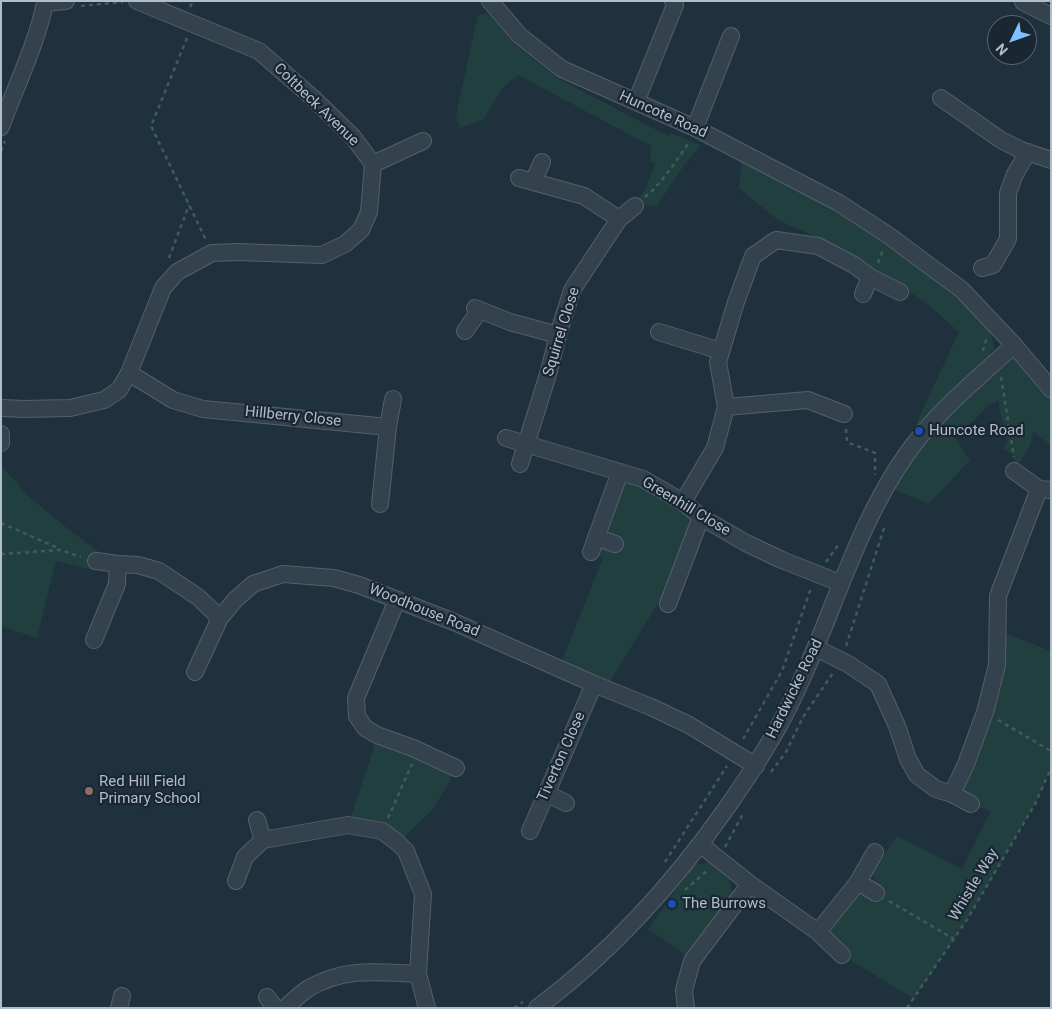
<!DOCTYPE html>
<html>
<head>
<meta charset="utf-8">
<style>
	body { margin:0 }
	#map { position:relative; width:1052px; height:1009px; overflow:hidden; background:#20313e; font-family:Roboto,sans-serif }
	canvas { display:block }
	.frame { position:absolute; inset:0; border:2px solid #b0bdca; pointer-events:none }
	.north { position:absolute; left:987px; top:15px; width:50px; height:50px; box-sizing:border-box; background:#1a2733; border:1px solid #56636f; border-radius:50%; rotate:228deg; font-size:14px; font-weight:700; line-height:20px; text-align:center; color:#b0bdca }
	.north::after { content:''; display:block; margin:auto; width:18px; height:22px; background:#7fc0ff; clip-path:polygon(50% 0,100% 100%,50% 72%,0 100%) }
</style>
</head>
<body>
<div id="map">
<canvas width="1052" height="1009"></canvas>
<div class="frame"></div>
<div class="north">N</div>
</div>
<script>
const c = document.querySelector('canvas').getContext('2d');
c.lineJoin = 'round';
function fill(path, color) { c.fillStyle = color; c.fill(path, 'evenodd'); }
function stroke(path, color, width, dash) { c.strokeStyle = color; c.lineWidth = width; c.lineCap = dash ? 'butt' : 'round'; c.setLineDash(dash || []); c.stroke(path); }
function drawText(font, color, halo, rows, align = 'center') {
  c.font = font + ' Roboto,sans-serif'; c.lineWidth = 4.5; c.setLineDash([]); c.textBaseline = 'middle'; c.strokeStyle = halo; c.fillStyle = color; for (const [text, x, y, turn = 0] of rows) {
    c.save(); c.translate(x, y); c.rotate((+turn || 0) * Math.PI / 180); c.textAlign = isNaN(turn) ? turn : align; if (halo) c.strokeText(text, 0, 0); c.fillText(text, 0, 0); c.restore();
  }
}
fill(new Path2D(`
	M 488,13 L 515,45 L 559,79 L 668,136 L 670,133 L 700,145 L 685,164 L 656,207 L 639,203 L 636,200 L 644,192 L 655,163 L 650,162 L 651,146 L 518,75 L 502,88 L 483,120 L 460,128 L 456,115 L 478,15 Z
	M 742,159 L 749,160 L 887,240 L 990,326 L 994,349 L 966,384 L 1014,345 L 1051,389 L 1051,447 L 1033,431 L 1030,446 L 1014,471 L 1014,456 L 1003,449 L 1007,443 L 998,401 L 989,405 L 955,438 L 970,460 L 929,504 L 887,486 L 959,332 L 929,305 L 903,287 L 873,273 L 832,244 L 778,220 L 739,188 Z
	M 1,465 L 27,495 L 68,529 L 99,552 L 93,570 L 56,561 L 37,638 L 1,626 Z
	M 620,472 L 701,517 L 668,604 L 659,602 L 605,689 L 559,668 L 603,558 L 591,552 Z
	M 997,630 L 1051,651 L 1051,768 L 1035,804 L 968,918 L 914,999 L 842,955 L 818,932 L 858,882 L 879,887 L 871,872 L 897,836 L 962,869 L 991,811 L 971,804 L 952,794 L 966,764 Z
	M 377,735 L 456,768 L 446,788 L 431,811 L 398,843 L 348,825 L 371,757 Z
	M 709,862 L 729,879 L 733,892 L 722,912 L 699,938 L 686,955 L 648,929 L 693,866 Z`), '#223f3f');
const minor = new Path2D(`
	M 490,1 L 520,36 L 562,69 L 695,128 L 839,203 L 888,235 L 962,290 L 1014,345 L 1051,389
	M 1023,2 L 1051,16
	M 45,3 L 66,1
	M 941,98 L 1001,140 L 1021,150 L 1051,160
	M 636,102 L 675,5 L 673,1
	M 1,127 C 16,85 36,46 45,3
	M 695,128 L 731,36
	M 373,164 L 423,141
	M 519,178 L 584,196 L 619,219 L 572,290 L 558,335 L 549,371 L 520,464
	M 533,182 L 542,162
	M 619,219 L 635,206
	M 982,268 L 993,265 L 1008,239 L 1008,193 L 1015,174 L 1028,152
	M 863,294 L 870,277
	M 475,308 L 510,322 L 558,335
	M 465,331 L 480,310
	M 659,332 L 721,351
	M 129,373 L 173,400 L 203,409 L 388,427 L 380,504
	M 726,407 L 808,400 L 844,414
	M 1,408 L 24,409 L 70,408 L 104,400 L 119,390 L 129,373 L 163,288 L 177,272 L 212,253 L 237,252 L 322,255 L 345,244 L 361,230 L 369,212 L 373,164 L 353,137 L 313,98 L 259,51 L 137,1
	M 388,427 L 393,399
	M 1,434 L 1,443
	M 506,438 L 643,479 L 683,502 L 701,517 L 746,543 L 782,560 L 840,583
	M 1014,471 L 1039,489
	M 683,502 L 715,448 L 726,407 L 718,362 L 736,302 L 753,256 L 776,240 L 818,246 L 854,265 L 870,277 L 900,292
	M 596,537 L 615,544
	M 591,552 L 620,472
	M 96,561 L 118,564 L 138,565 L 159,571 L 198,597 L 220,618 L 235,600 L 253,584 L 283,574 L 334,578 L 359,585 L 454,622 L 594,684 L 651,707 L 689,725 L 756,766
	M 397,600 L 356,698 L 357,716 L 365,728 L 377,735 L 413,748 L 456,768
	M 668,604 L 701,517
	M 94,640 L 117,584 L 118,564
	M 816,648 L 848,664 L 878,684 L 897,726 L 908,759 L 917,775 L 936,789 L 952,794 L 966,764 L 985,712 L 997,665 L 998,596 L 1039,489 L 1051,490
	M 195,672 L 220,618
	M 546,793 L 566,803
	M 952,794 L 971,804
	M 257,820 L 263,840
	M 530,831 L 594,684
	M 701,845 L 750,884 L 818,932 L 858,882 L 875,852
	M 236,881 L 245,857 L 263,840 L 348,825 L 382,831 L 398,843 L 406,851 L 423,894 L 418,974 L 427,1008
	M 858,882 L 876,893
	M 818,932 L 842,955
	M 267,997 L 275,1008
	M 119,1008 L 122,996
	M 285,1008 C 293,1001 301,993 309,988 C 345,967 379,972 418,974
	M 537,1008 C 612,952 674,883 728,806 C 752,771 776,735 794,696 C 833,616 855,528 906,455 C 936,412 976,380 1014,345
	M 686,1008 L 684,990 L 692,961 L 750,884`);
stroke(minor, '#53606c', 18);
stroke(new Path2D(`
	M 81,6 L 123,2
	M 190,7 L 193,1
	M 187,38 L 151,126 L 206,240
	M 1,151 L 5,141
	M 645,197 C 664,181 676,161 690,141
	M 169,258 L 189,205
	M 878,263 L 883,250
	M 983,351 L 986,340 L 985,337
	M 1001,377 L 1014,457
	M 846,429 L 847,442 L 875,453 L 875,475
	M 1,523 L 60,549
	M 1,554 L 61,550 L 81,557
	M 826,562 L 839,544
	M 846,646 L 885,525
	M 998,720 L 1051,751
	M 743,739 L 782,671 L 811,588
	M 771,772 L 786,752 L 803,717 L 833,673
	M 388,818 L 412,764
	M 725,847 L 744,812
	M 665,862 L 727,766
	M 685,890 L 709,869
	M 889,901 L 954,939
	M 514,1008 L 523,1002
	M 907,1008 L 968,918 L 1035,804 L 1051,768`), '#405b5b', 2.5, [4, 4]);
stroke(minor, '#34424e', 16);
for (const [x, y, r, color] of [
	[919,431,5,"#1a4fb4"],
	[89,791,5,"#8d6e63"],
	[672,904,5,"#1a4fb4"]
]) { const dot = new Path2D(); dot.arc(x, y, r, 0, 2 * Math.PI); c.fillStyle = color; c.fill(dot); stroke(dot, '#1a2733', 2); }
drawText('15px', '#b0bdca', '#1a2733', [
	["Coltbeck Avenue",316,105,44],
	["Huncote Road",663,115,24],
	["Squirrel Close",562,332,-73],
	["Hillberry Close",293,417,6],
	["Greenhill Close",686,507,31],
	["Woodhouse Road",424,611,22],
	["Hardwicke Road",795,689,-64],
	["Tiverton Close",562,757,-66],
	["Whistle Way",974,885,-59]
]);
drawText('15px', '#b0bdca', '#1a2733', [
	["Huncote Road",929,431],
	["Red Hill Field",99,782],
	["Primary School",99,799],
	["The Burrows",682,904]
], 'left');
</script>
</body>
</html>
